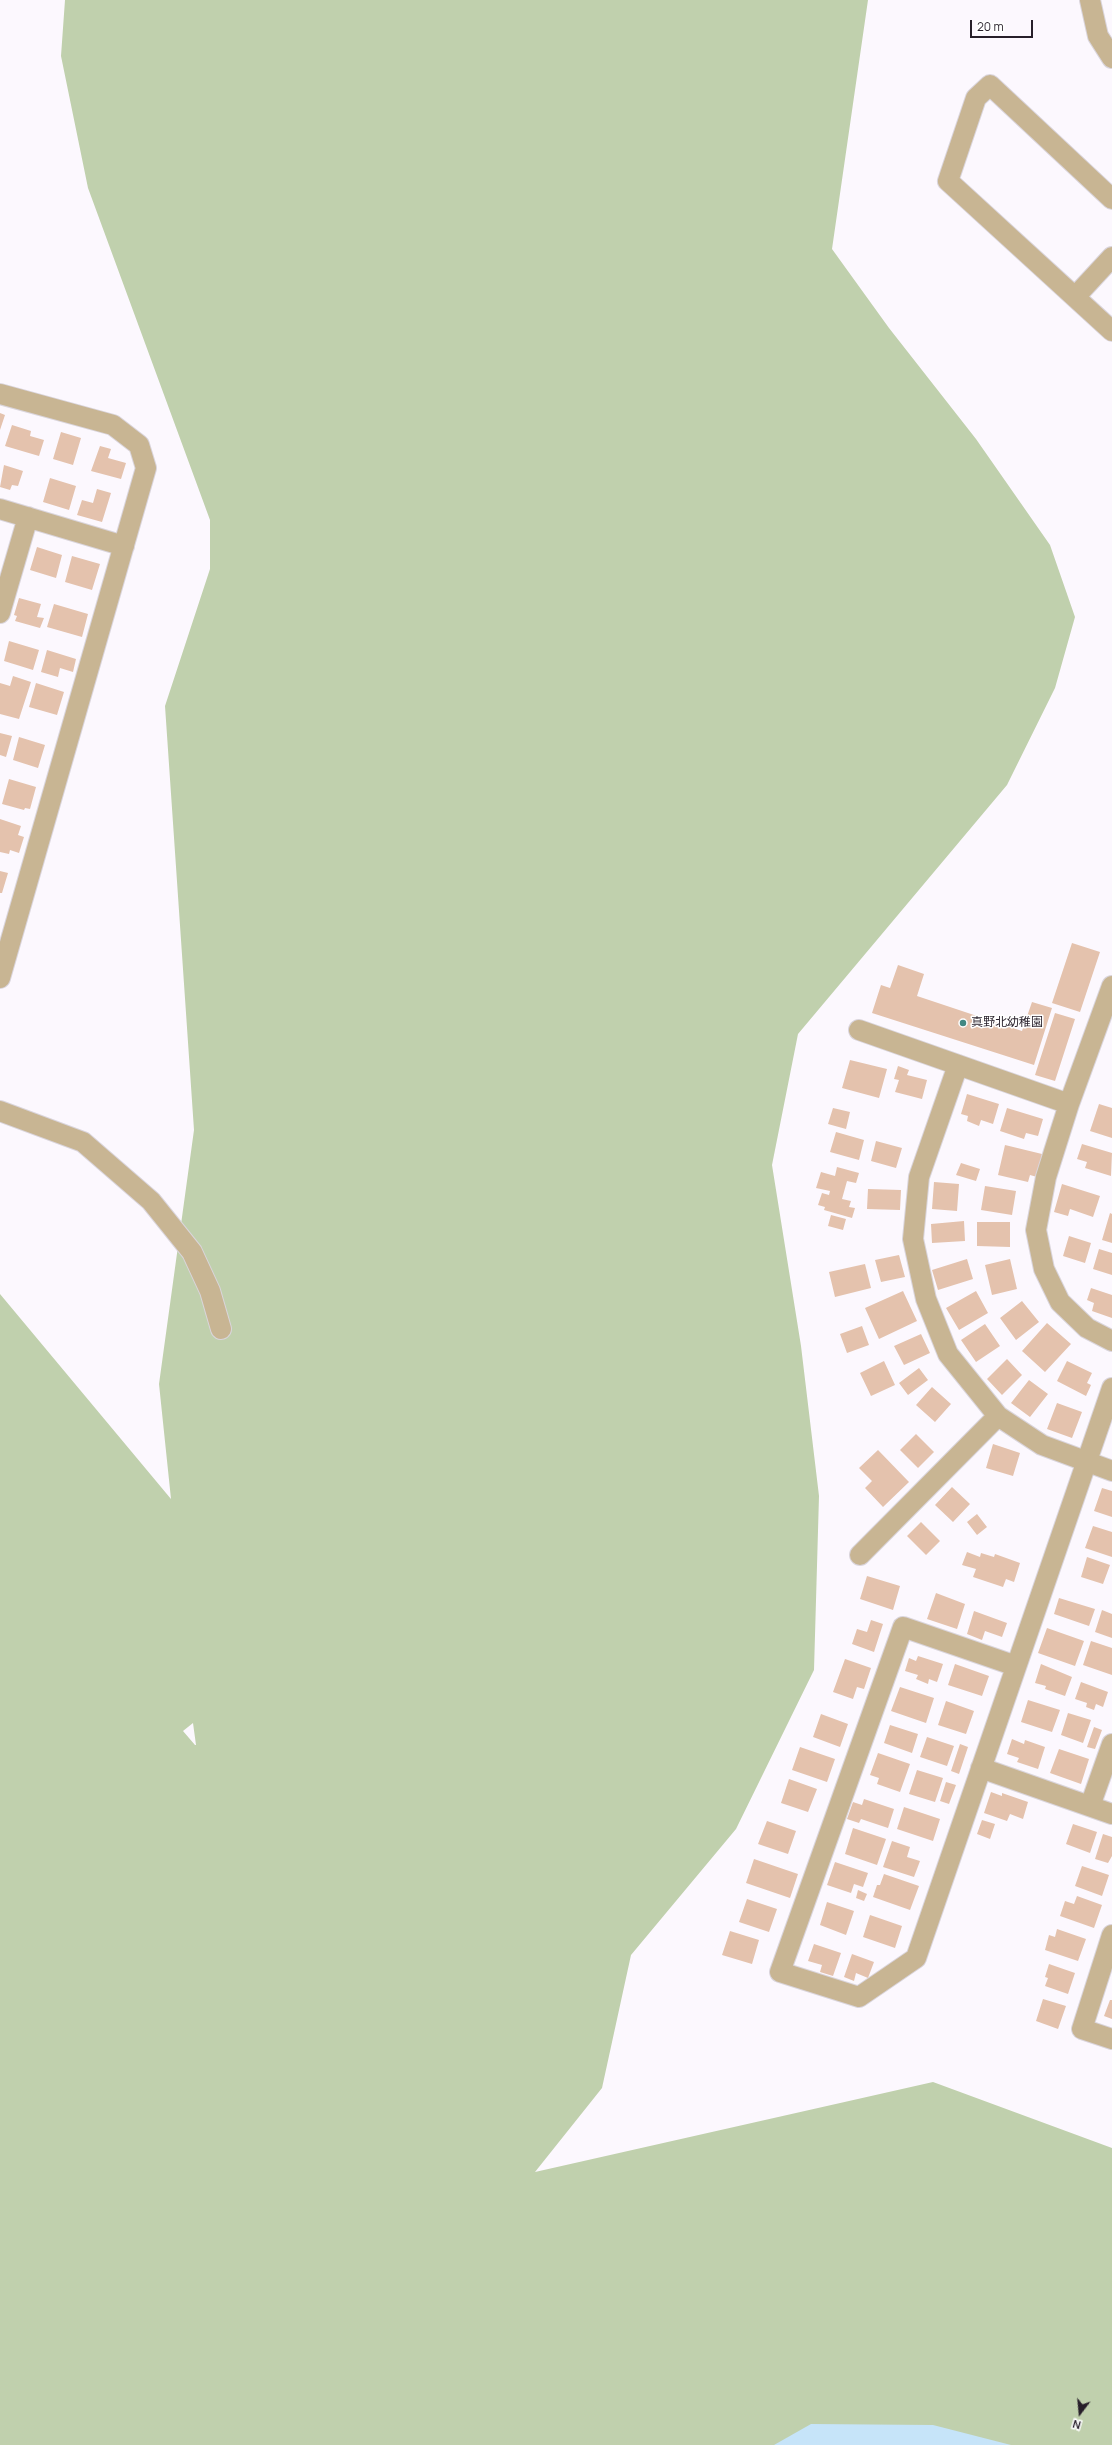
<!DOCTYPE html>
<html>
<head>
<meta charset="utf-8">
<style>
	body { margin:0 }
	#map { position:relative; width:1112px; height:2445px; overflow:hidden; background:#fcf8fe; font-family:Manrope,sans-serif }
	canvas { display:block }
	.north { position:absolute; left:1060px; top:2393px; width:40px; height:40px; -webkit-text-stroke:3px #fff; paint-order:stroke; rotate:196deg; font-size:11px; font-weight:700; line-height:16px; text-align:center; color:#271f2a }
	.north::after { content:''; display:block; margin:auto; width:14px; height:18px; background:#271f2a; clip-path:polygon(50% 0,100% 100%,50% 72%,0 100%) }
	.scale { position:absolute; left:970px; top:20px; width:63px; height:18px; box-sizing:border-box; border:2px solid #271f2a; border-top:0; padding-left:5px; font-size:12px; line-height:14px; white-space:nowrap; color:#271f2a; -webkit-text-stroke:3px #fff; paint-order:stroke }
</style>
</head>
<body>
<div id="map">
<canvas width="1112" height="2445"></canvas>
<div class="north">N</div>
<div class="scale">20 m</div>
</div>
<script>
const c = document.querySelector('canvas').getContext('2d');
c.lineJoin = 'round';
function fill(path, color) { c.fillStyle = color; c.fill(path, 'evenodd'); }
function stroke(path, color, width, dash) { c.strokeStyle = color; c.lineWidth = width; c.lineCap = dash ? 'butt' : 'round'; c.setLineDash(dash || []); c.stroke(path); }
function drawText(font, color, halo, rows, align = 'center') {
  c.font = font + ' Manrope,"Noto Sans JP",sans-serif'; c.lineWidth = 3; c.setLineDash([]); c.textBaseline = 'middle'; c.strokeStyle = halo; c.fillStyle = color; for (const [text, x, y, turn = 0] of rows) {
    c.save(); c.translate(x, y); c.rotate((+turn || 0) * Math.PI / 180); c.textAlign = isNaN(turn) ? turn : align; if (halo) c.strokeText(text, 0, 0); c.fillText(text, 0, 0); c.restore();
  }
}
fill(new Path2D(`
	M 65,0 L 868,0 L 832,249 L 889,328 L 976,439 L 1050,545 L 1075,617 L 1055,688 L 1007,785 L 798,1034 L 772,1165 L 801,1346 L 819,1496 L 814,1670 L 736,1829 L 631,1955 L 602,2088 L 535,2172 L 933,2082 L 1112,2148 L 1112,2445 L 0,2445 L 0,1294 L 171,1499 L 159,1384 L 194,1130 L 165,706 L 210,569 L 210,520 L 88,188 L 61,56 ZM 193,1723 L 196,1745 L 195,1745 L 183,1731 Z`), '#c0d0ad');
fill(new Path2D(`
	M 811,2424 L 933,2425 L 1011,2445 L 774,2445 Z`), '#c6e4f9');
fill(new Path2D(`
	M 0,413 L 5,415 L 0,430 Z
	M 12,425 L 31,431 L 30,436 L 44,440 L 39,456 L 5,446 Z
	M 61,432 L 81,438 L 73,465 L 53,459 Z
	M 100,446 L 111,449 L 108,458 L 126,463 L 121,479 L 91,471 Z
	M 4,465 L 23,471 L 18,486 L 12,485 L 10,490 L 0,487 Z
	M 50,478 L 76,486 L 69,510 L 43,502 Z
	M 97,489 L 111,493 L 102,522 L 77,515 L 82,500 L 93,503 Z
	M 37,547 L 62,555 L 56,578 L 30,570 Z
	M 72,556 L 100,564 L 92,590 L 65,582 Z
	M 19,598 L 41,604 L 37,617 L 44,618 L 40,628 L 15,621 L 17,616 L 14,615 Z
	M 54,604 L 88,614 L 82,637 L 47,627 Z
	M 9,641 L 39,650 L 33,670 L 4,661 Z
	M 47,650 L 76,659 L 73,672 L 60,668 L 58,677 L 41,672 Z
	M 13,676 L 31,682 L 19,719 L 0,714 L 0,683 L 10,686 Z
	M 36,683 L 64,692 L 57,715 L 29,707 Z
	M 0,733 L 12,736 L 6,757 L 0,755 Z
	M 19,737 L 45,745 L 38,768 L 13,760 Z
	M 9,779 L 36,787 L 30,809 L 25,808 L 24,810 L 2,804 Z
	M 0,819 L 21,826 L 18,835 L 24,837 L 19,853 L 10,850 L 9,854 L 0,852 Z
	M 0,871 L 8,873 L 2,893 L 0,893 Z
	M 1072,943 L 1100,952 L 1080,1012 L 1052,1003 Z
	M 898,965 L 924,974 L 917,996 L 1022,1031 L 1032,1002 L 1052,1008 L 1034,1065 L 872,1013 L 881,985 L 890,988 Z
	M 1055,1013 L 1075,1019 L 1055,1081 L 1035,1075 Z
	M 850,1060 L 887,1069 L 879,1098 L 842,1088 Z
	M 898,1066 L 909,1070 L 907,1075 L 927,1080 L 922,1099 L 895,1092 L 899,1080 L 894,1079 Z
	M 967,1094 L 999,1104 L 993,1124 L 981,1120 L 979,1126 L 967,1121 L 968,1116 L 961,1114 Z
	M 1099,1104 L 1112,1108 L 1112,1138 L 1090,1131 Z
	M 833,1108 L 850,1112 L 846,1129 L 828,1124 Z
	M 1007,1108 L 1043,1119 L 1038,1136 L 1026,1133 L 1024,1139 L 1000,1131 Z
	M 836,1132 L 864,1140 L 859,1160 L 830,1152 Z
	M 876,1141 L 902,1148 L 896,1168 L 871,1161 Z
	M 1082,1144 L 1112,1153 L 1111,1176 L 1085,1168 L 1087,1162 L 1077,1159 Z
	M 1005,1145 L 1042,1154 L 1037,1177 L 1030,1175 L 1028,1182 L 998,1175 Z
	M 961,1163 L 980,1169 L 976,1181 L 956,1175 Z
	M 837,1167 L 859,1173 L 856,1183 L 847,1181 L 842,1199 L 851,1201 L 849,1207 L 855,1208 L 852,1218 L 824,1210 L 825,1207 L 818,1205 L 822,1193 L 829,1195 L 830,1191 L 816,1188 L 821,1172 L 835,1176 Z
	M 934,1182 L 959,1184 L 957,1211 L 932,1209 Z
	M 1062,1184 L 1100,1196 L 1093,1217 L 1070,1209 L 1068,1216 L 1054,1212 Z
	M 985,1186 L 1016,1191 L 1012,1215 L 981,1210 Z
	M 868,1189 L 901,1190 L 900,1210 L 867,1209 Z
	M 1110,1213 L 1112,1214 L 1112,1243 L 1102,1240 Z
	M 831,1215 L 846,1219 L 843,1230 L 828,1226 Z
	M 964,1221 L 965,1241 L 932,1243 L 931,1224 Z
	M 977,1222 L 1010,1222 L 1010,1247 L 977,1246 Z
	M 1069,1236 L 1091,1243 L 1085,1263 L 1063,1256 Z
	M 1099,1249 L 1112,1253 L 1112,1275 L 1093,1269 Z
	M 899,1255 L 905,1277 L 881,1282 L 875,1260 Z
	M 967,1259 L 973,1279 L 938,1290 L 932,1270 Z
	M 1010,1259 L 1017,1289 L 992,1295 L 985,1265 Z
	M 865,1264 L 871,1288 L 835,1297 L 829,1272 Z
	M 1091,1288 L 1112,1295 L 1112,1318 L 1092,1311 L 1094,1303 L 1087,1300 Z
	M 903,1291 L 917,1321 L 879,1339 L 865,1308 Z
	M 976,1291 L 988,1313 L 959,1330 L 946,1308 Z
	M 1022,1301 L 1039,1322 L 1016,1340 L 1000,1318 Z
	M 1047,1323 L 1071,1344 L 1045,1372 L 1022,1351 Z
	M 985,1324 L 1000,1346 L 976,1362 L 961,1340 Z
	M 862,1326 L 869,1345 L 847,1353 L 840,1334 Z
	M 921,1334 L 930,1353 L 904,1365 L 894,1346 Z
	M 1007,1359 L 1022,1375 L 1002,1395 L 987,1379 Z
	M 884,1361 L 895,1385 L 871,1396 L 860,1373 Z
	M 1067,1361 L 1092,1373 L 1087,1383 L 1091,1385 L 1086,1396 L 1057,1381 Z
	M 919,1368 L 928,1380 L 908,1395 L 899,1383 Z
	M 1029,1380 L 1048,1394 L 1030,1417 L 1011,1403 Z
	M 932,1387 L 951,1404 L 935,1422 L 916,1405 Z
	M 1057,1403 L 1082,1412 L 1072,1438 L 1047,1429 Z
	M 916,1434 L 934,1452 L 918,1468 L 900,1450 Z
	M 993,1444 L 1020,1453 L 1013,1476 L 986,1468 Z
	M 878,1450 L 909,1482 L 883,1507 L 865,1488 L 872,1481 L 859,1468 Z
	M 952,1487 L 970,1504 L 953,1522 L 935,1505 Z
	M 1102,1488 L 1112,1491 L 1112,1517 L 1094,1511 Z
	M 977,1514 L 987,1527 L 977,1535 L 967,1522 Z
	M 921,1522 L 940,1541 L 926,1555 L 907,1536 Z
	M 1093,1526 L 1112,1532 L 1112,1557 L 1085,1548 Z
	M 967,1552 L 980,1557 L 981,1553 L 994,1557 L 995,1554 L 1020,1563 L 1014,1582 L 1006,1579 L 1003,1587 L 973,1577 L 976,1569 L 962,1565 Z
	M 1087,1557 L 1110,1565 L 1103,1584 L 1081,1577 Z
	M 867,1576 L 900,1586 L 893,1610 L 860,1599 Z
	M 936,1593 L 965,1604 L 957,1629 L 927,1619 Z
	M 1059,1598 L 1095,1609 L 1089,1626 L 1054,1614 Z
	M 1102,1610 L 1112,1614 L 1112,1638 L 1095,1632 Z
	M 974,1611 L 1007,1623 L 1002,1637 L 985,1631 L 982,1640 L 967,1634 Z
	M 871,1620 L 883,1624 L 874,1652 L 852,1644 L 857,1629 L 867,1632 Z
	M 1047,1628 L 1084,1641 L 1075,1666 L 1038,1653 Z
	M 1091,1641 L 1112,1648 L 1112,1675 L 1083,1665 Z
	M 918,1656 L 943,1664 L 937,1682 L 929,1679 L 928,1684 L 916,1679 L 918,1675 L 905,1671 L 909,1658 L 916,1661 Z
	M 845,1659 L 871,1668 L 864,1689 L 857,1687 L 853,1699 L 833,1692 Z
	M 955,1664 L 989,1676 L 982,1696 L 948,1685 Z
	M 1041,1664 L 1072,1677 L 1065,1696 L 1045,1689 L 1046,1686 L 1035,1683 Z
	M 1081,1682 L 1108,1692 L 1103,1707 L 1096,1704 L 1094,1710 L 1086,1707 L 1087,1703 L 1075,1699 Z
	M 900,1687 L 934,1698 L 926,1723 L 891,1711 Z
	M 1028,1700 L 1060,1710 L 1052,1732 L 1021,1722 Z
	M 946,1701 L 974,1711 L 966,1734 L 938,1725 Z
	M 1068,1713 L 1091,1720 L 1083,1743 L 1061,1735 Z
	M 821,1714 L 848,1724 L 840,1747 L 813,1737 Z
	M 890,1725 L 918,1734 L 912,1753 L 884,1743 Z
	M 1094,1727 L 1102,1730 L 1095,1749 L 1087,1747 Z
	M 927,1737 L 954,1746 L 947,1766 L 920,1757 Z
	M 1012,1739 L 1024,1744 L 1025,1740 L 1045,1747 L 1038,1769 L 1017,1762 L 1019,1758 L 1007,1754 Z
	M 960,1744 L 968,1747 L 959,1774 L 951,1771 Z
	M 800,1747 L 835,1759 L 827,1782 L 792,1770 Z
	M 1059,1749 L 1089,1759 L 1081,1784 L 1050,1773 Z
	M 878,1753 L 910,1764 L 900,1792 L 877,1784 L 879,1778 L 870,1775 Z
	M 917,1770 L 943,1778 L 935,1802 L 909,1794 Z
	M 789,1779 L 817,1789 L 808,1812 L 781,1803 Z
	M 946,1782 L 956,1785 L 949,1804 L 940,1801 Z
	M 991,1792 L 1002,1796 L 1002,1793 L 1028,1802 L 1023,1819 L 1010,1814 L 1007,1821 L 984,1813 Z
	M 864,1799 L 894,1809 L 888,1828 L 861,1819 L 859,1823 L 847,1819 L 853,1802 L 862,1805 Z
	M 904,1807 L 940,1819 L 933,1841 L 897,1829 Z
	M 982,1820 L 995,1824 L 990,1839 L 977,1834 Z
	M 767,1821 L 796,1831 L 788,1854 L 758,1844 Z
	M 1073,1824 L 1097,1832 L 1090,1853 L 1066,1844 Z
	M 853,1828 L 886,1839 L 877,1865 L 845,1854 Z
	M 1103,1834 L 1112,1837 L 1112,1856 L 1108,1863 L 1095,1859 Z
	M 892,1841 L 910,1847 L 907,1857 L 920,1861 L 914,1877 L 883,1867 Z
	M 754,1859 L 798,1874 L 790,1898 L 746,1883 Z
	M 835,1862 L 868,1873 L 863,1887 L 854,1884 L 851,1893 L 827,1885 Z
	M 1082,1866 L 1109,1875 L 1102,1896 L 1075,1886 Z
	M 884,1874 L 919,1886 L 910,1910 L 873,1897 L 877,1885 L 880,1885 Z
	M 858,1890 L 867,1894 L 864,1901 L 856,1898 Z
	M 1077,1896 L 1102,1905 L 1094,1928 L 1060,1916 L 1065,1901 L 1074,1904 Z
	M 747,1899 L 777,1909 L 769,1932 L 739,1922 Z
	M 827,1902 L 854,1911 L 846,1935 L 820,1925 Z
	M 870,1915 L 902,1926 L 895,1948 L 863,1937 Z
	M 1057,1929 L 1086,1939 L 1078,1961 L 1045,1950 L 1049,1935 L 1055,1937 Z
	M 730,1931 L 759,1940 L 752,1964 L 722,1955 Z
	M 814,1944 L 841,1953 L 833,1976 L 820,1972 L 822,1965 L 808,1961 Z
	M 852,1954 L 874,1962 L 868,1978 L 856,1973 L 854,1981 L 844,1977 Z
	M 1049,1964 L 1075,1973 L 1068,1994 L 1045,1986 L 1048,1978 L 1045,1977 Z
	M 1043,1999 L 1066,2006 L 1058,2029 L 1036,2021 Z
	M 1110,2000 L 1112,2000 L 1112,2019 L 1104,2016 Z`), '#e4c2ad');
const minor = new Path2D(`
	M 1090,0 L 1098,36 L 1112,58
	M 1112,199 L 990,85 L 976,98 L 948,181 L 1112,331
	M 1075,297 L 1112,257
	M 0,394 L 113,425 L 139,445 L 146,468 L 0,978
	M 0,509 L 124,546
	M 0,613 L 28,517
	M 1112,986 L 1069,1104 L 1046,1177 L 1036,1230 L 1044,1269 L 1060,1302 L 1087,1328 L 1112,1341
	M 859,1030 L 1069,1104
	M 958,1065 L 919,1177 L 913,1239 L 926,1299 L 948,1354 L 998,1416 L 1042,1445 L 1112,1471
	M 0,1111 L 83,1142 L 151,1201 L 192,1252 L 210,1291 L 221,1329
	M 860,1555 L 998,1416
	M 1016,1666 L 903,1627 L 780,1972 L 859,1997 L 916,1958 L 1112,1388
	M 981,1768 L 1112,1814
	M 1090,1806 L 1112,1744
	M 1112,1935 L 1082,2029 L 1112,2039`);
stroke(minor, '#dad5dc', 22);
stroke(minor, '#c8b593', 20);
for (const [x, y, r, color] of [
	[963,1023,4,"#418883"]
]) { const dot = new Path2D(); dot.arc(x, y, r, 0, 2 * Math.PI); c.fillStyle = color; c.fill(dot); stroke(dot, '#fff', 1.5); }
drawText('12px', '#271f2a', '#fff', [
	["真野北幼稚園",971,1023]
], 'left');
</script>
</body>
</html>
